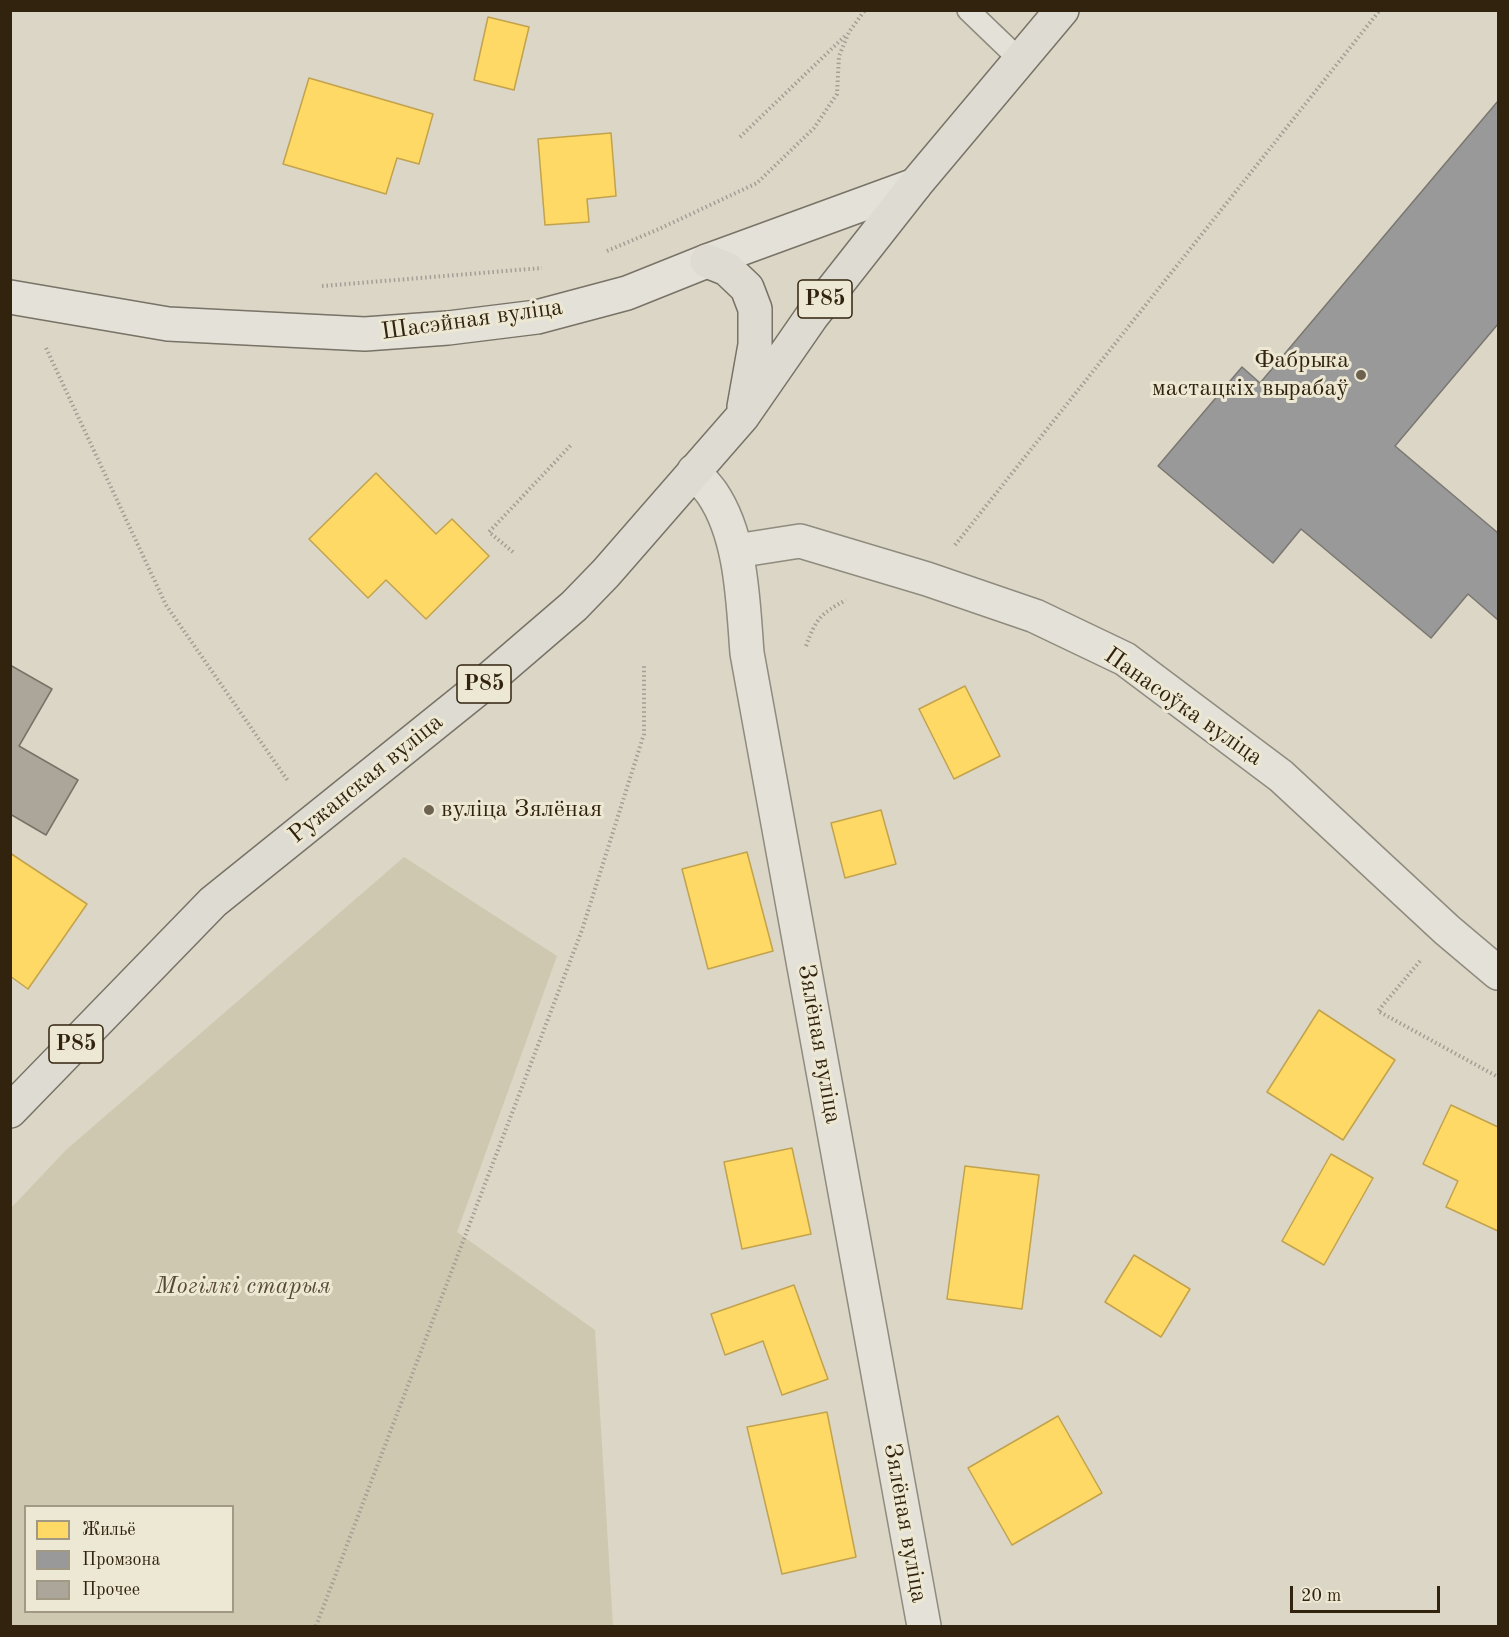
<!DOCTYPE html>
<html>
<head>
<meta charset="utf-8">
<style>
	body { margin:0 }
	#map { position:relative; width:1509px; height:1637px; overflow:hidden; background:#dbd6c5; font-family:"Old Standard TT",serif }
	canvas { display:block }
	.frame { position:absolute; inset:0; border:12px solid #32230f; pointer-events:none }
	.legend { position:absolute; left:24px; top:1505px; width:210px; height:108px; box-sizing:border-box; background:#ede8d3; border:2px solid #a29985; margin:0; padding:8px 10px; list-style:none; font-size:18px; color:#32230f }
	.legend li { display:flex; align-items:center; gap:12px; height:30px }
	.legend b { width:30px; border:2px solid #a29985 }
	.scale { position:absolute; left:1290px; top:1586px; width:150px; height:27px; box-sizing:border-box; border:3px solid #32230f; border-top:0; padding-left:8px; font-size:18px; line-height:21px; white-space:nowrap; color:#32230f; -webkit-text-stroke:4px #ede8d3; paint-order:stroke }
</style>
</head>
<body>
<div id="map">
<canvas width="1509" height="1637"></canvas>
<div class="frame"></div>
<ul class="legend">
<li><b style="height:16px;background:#ffd966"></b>Жильё</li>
<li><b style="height:16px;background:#999"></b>Промзона</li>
<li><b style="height:16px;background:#aba699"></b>Прочее</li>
</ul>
<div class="scale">20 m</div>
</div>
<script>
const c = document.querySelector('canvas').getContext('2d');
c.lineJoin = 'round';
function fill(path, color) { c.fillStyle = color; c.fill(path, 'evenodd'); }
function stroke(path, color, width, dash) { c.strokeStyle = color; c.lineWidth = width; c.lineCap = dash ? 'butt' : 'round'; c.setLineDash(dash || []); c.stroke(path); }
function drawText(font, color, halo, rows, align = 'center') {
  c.font = font + ' "Old Standard TT",serif'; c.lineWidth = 6; c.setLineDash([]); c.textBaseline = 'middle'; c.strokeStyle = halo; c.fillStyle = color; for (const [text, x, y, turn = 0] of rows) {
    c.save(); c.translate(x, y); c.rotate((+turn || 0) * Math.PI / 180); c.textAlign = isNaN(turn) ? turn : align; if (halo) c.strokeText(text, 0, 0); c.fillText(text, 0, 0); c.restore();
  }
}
fill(new Path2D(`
	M 404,857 L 557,956 L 457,1232 L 595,1330 L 613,1626 L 11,1626 L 11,1208 L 66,1150 ZM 26,1506 L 232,1506 L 232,1612 L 26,1612 Z`), '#cfc8b0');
const homes = new Path2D(`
	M 488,17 L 529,27 L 514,90 L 474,80 Z
	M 309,78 L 433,114 L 419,164 L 397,158 L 386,194 L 283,164 Z
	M 611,133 L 616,196 L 587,199 L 589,222 L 545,225 L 538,139 Z
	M 376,473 L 436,534 L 452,519 L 489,556 L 426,619 L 386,580 L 368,598 L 309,539 Z
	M 965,686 L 1000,756 L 954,779 L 919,709 Z
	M 881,810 L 896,864 L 845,878 L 831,823 Z
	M 747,852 L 773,951 L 708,969 L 682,869 Z
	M 10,853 L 87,904 L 28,989 L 10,976 Z
	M 1319,1010 L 1395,1060 L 1343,1140 L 1267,1092 Z
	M 1451,1105 L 1498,1127 L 1498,1231 L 1446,1207 L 1458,1181 L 1423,1164 Z
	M 792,1148 L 811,1234 L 742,1249 L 724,1162 Z
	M 1331,1154 L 1373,1178 L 1324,1265 L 1282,1241 Z
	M 965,1166 L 1039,1175 L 1022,1309 L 947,1299 Z
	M 1134,1255 L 1190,1289 L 1161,1337 L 1105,1302 Z
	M 794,1285 L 828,1379 L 782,1395 L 763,1341 L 725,1355 L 711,1314 Z
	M 827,1412 L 856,1557 L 782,1574 L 747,1427 Z
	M 1058,1416 L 1102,1493 L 1012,1545 L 968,1468 Z`);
fill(homes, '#ffd966');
stroke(homes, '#c2a24c', 1.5);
const industry = new Path2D(`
	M 1498,101 L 1498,324 L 1395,446 L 1498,533 L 1498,620 L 1468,594 L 1431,638 L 1301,529 L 1273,563 L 1158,466 L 1242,367 L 1260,383 Z`);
fill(industry, '#999');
stroke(industry, '#7a7670', 1.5);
const building = new Path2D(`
	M 10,665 L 52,689 L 19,746 L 78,780 L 46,835 L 10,814 Z`);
fill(building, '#aba699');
stroke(building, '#787267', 1.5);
const service = new Path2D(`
	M 968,10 L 1021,61`);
const minor = new Path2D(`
	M 736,551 L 800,541 L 927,579 L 1035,616 L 1125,659 L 1281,776 L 1447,930 L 1498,973`);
const tertiary = new Path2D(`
	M 694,471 C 700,479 707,486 712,493 C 742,537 743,602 747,653 L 924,1626`);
const secondary = new Path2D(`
	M 10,297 L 168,324 L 365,334 L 448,328 L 537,317 L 627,293 L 707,261 L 915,185`);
const primary = new Path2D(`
	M 707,261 L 727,269 L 747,288 L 755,309 L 755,345 L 744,407
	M 10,1111 L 213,902 L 474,692 L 574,606 L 606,573 L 742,417 L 812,316 L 915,185 L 1062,10`);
stroke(service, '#908b7f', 24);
stroke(minor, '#908b7f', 36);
stroke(tertiary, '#908b7f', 36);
stroke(secondary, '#787267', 36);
stroke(primary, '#787267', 36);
stroke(new Path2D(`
	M 740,137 L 846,35
	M 607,251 L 659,229 L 757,183 L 814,128 L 837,94 L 839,56 L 849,32 L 865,10
	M 322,286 L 542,268
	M 46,348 L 166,605 L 288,781
	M 955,545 L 1380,10
	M 513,552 L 489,532 L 571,445
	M 806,646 C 816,619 820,614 846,600
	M 1420,961 L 1378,1011 L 1498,1077
	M 316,1626 L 582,930 L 644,734 L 644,666`), '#a39f96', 4, [1.5, 3]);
stroke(service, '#e4e1d8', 21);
stroke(minor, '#e4e1d8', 33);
stroke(tertiary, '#e4e1d8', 33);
stroke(secondary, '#e4e1d8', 33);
stroke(primary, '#dedcd2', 33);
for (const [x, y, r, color] of [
	[1361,375,6,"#6d624f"],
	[429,810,6,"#6d624f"]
]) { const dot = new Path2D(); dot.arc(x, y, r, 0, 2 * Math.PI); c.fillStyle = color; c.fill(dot); stroke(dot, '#ede8d3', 2); }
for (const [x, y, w] of [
	[825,299,54],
	[484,684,54],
	[76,1044,54]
]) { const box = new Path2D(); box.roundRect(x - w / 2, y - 19, w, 38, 4.5); c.fillStyle = '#ede8d3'; c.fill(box); stroke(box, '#32230f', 1.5); }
drawText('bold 22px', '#32230f', null, [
	["Р85",825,299],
	["Р85",484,684],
	["Р85",76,1044]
]);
drawText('24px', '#32230f', '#ede8d3', [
	["Шасэйная вуліца",472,320,-8],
	["Панасоўка вуліца",1183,707,35],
	["Ружанская вуліца",366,779,-39],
	["Зялёная вуліца",819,1044,80],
	["Зялёная вуліца",905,1523,80]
]);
drawText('24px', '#32230f', '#ede8d3', [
	["Фабрыка",1349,361],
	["мастацкіх вырабаў",1349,389],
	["вуліца Зялёная",441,810,"left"]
], 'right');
drawText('italic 24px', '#574933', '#ede8d3', [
	["Могілкі старыя",243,1287]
]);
</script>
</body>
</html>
